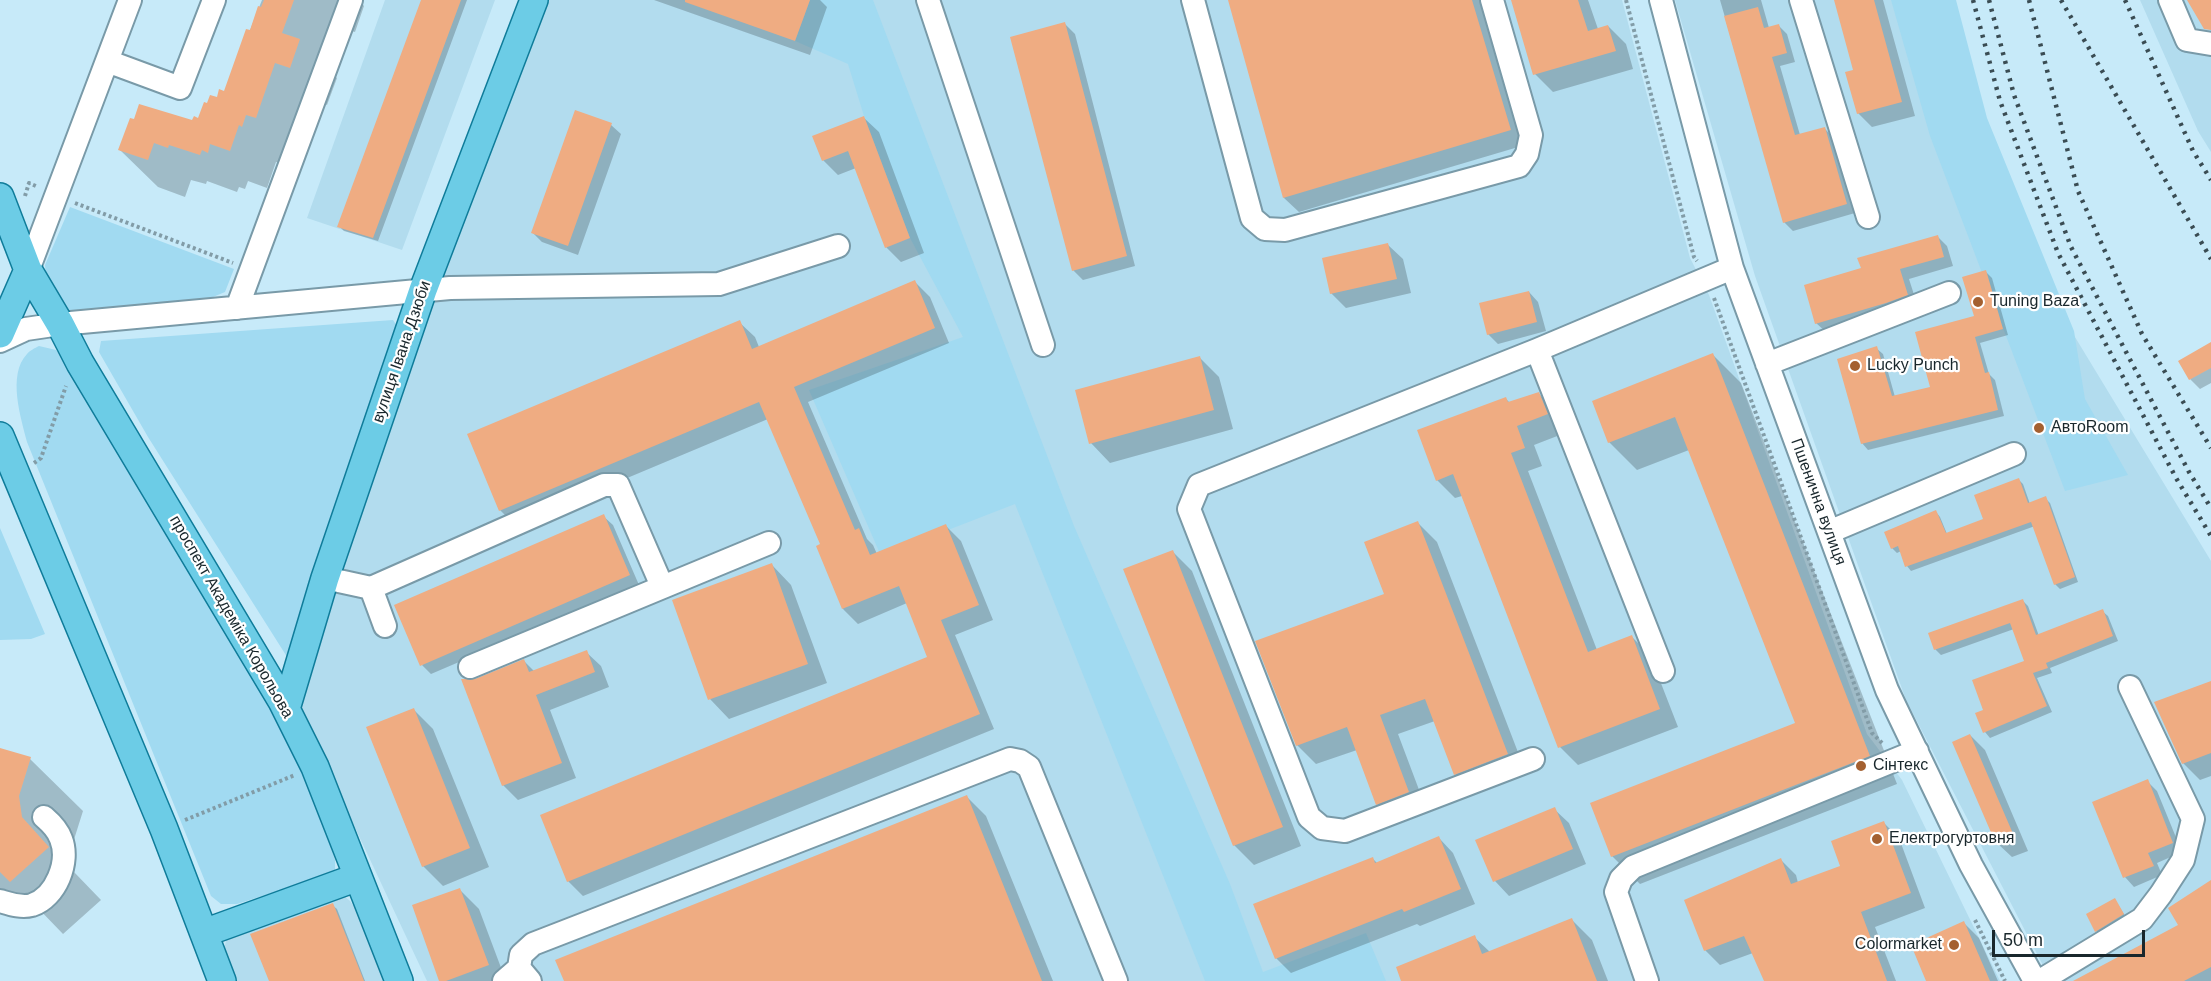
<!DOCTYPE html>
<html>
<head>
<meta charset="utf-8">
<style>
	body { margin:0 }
	#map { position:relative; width:2211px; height:981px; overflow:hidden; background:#c7eaf9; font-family:Helvetica,sans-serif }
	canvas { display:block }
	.scale { position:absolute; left:1992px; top:930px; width:153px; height:27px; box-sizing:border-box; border:3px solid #19272c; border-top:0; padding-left:8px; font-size:18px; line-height:21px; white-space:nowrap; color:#19272c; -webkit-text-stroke:4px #fff; paint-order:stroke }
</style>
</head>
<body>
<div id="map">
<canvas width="2211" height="981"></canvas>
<div class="scale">50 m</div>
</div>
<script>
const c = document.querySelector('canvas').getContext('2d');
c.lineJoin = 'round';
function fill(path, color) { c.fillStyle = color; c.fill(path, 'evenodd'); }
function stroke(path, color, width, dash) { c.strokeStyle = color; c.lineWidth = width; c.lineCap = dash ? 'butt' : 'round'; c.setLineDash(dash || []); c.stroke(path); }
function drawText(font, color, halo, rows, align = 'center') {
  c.font = font + ' Helvetica,sans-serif'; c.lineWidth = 4.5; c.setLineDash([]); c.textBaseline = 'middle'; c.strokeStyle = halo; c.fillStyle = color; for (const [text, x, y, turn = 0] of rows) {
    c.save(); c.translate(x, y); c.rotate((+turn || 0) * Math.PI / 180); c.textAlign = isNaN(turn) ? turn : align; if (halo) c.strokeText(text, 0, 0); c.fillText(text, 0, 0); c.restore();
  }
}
fill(new Path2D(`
	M 385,0 L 495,0 L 402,250 L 307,218 Z
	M 546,0 L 1622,0 L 1690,258 L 1709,295 L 1867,734 L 1902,780 L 2000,981 L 427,981 L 297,704 L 436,285 Z
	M 1675,0 L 1940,0 L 2044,286 L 2211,561 L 2211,981 L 2051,981 L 1906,700 L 1755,276 Z
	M 2140,0 L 2211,0 L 2211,152 L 2198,131 Z
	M 342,894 L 350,901 L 357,911 L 384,981 L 236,981 L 224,949 L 228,933 Z`), '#b2dcee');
fill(new Path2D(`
	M 810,0 L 873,0 L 1074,526 L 1230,884 L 1263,972 L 1366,933 L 1386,981 L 1205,981 L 1015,504 L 881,556 L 809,390 L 963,337 L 910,238 L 864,116 L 848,64 L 795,41 Z
	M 1891,0 L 1956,0 L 1987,118 L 2074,331 L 2085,399 L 2128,475 L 2065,491 L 1930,136 Z
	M 70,207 L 234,269 L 225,292 L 208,299 L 62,313 L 46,276 L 45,265 Z
	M 393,320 L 400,330 L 289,660 L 148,437 L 99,352 L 101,341 Z
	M 39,346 L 56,350 L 66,361 L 276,704 L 307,770 L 335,860 L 335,870 L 328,875 L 237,904 L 221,904 L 211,896 L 27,442 C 21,418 7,375 27,354 C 29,351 35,348 39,346 Z
	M 0,528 L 45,634 L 31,639 L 0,640 Z`), '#a1daf1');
fill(new Path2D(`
	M 262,0 L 359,0 L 364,6 L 355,32 L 338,27 L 322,63 L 337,78 L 327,105 L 313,99 L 280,163 L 276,162 L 267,188 L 248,181 L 245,189 L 239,187 L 237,192 L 207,181 L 206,184 L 191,180 L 185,197 L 158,187 L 120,150 L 199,120 L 225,93 Z
	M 422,0 L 467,0 L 378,241 L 344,231 L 339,226 Z
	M 654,0 L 820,0 L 827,7 L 810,55 Z
	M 1230,0 L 1481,0 L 1525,145 L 1299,212 L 1284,198 Z
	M 1513,0 L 1588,0 L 1598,29 L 1608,26 L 1626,44 L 1633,69 L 1553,92 L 1535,74 Z
	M 1720,0 L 1761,0 L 1769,28 L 1778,25 L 1787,34 L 1795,62 L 1780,66 L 1800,135 L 1824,128 L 1833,137 L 1855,213 L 1793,231 L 1784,222 Z
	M 1836,0 L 1883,0 L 1915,116 L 1872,127 L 1858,113 L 1855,71 Z
	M 1065,24 L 1075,34 L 1135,266 L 1083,280 L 1073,270 Z
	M 864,118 L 879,132 L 924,253 L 901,262 L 886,247 L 856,168 L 838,175 L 823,160 Z
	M 611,125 L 621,134 L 578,255 L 542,242 L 532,232 Z
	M 1937,236 L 1947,246 L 1953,266 L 1909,279 L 1917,304 L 1826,332 L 1816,323 L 1863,269 Z
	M 1388,245 L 1403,259 L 1411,293 L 1346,308 L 1331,293 Z
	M 1985,271 L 1992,278 L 2008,335 L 1980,343 L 1989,374 L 1995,380 L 2004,416 L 1868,450 L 1862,443 L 1876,348 L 1883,354 L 1895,397 L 1932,388 L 1976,317 Z
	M 915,282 L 930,297 L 949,343 L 808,402 L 867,539 L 873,545 L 877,554 L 946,526 L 961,541 L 993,620 L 955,635 L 994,729 L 583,896 L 568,881 L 929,658 L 907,603 L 858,624 L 843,609 L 818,547 L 822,545 L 768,419 L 515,525 L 500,510 L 739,322 L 755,337 L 759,347 Z
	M 1529,292 L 1538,302 L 1546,331 L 1498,344 L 1488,334 Z
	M 2211,344 L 2211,383 L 2200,389 L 2190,379 L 2180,362 Z
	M 1713,355 L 1741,383 L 1897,784 L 1640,884 L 1612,856 L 1797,724 L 1689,450 L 1637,470 L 1609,442 Z
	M 1199,357 L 1219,377 L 1233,429 L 1110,463 L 1091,443 Z
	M 1538,393 L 1557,412 L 1565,433 L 1534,445 L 1542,466 L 1528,471 L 1597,650 L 1632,637 L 1650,655 L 1678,727 L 1578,765 L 1560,747 L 1462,496 L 1455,498 L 1437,480 L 1506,399 L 1510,403 Z
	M 2018,479 L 2023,484 L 2030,504 L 2045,498 L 2050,503 L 2078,582 L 2060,589 L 2055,584 L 2035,526 L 1911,571 L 1907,566 L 1901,551 L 1897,553 L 1892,548 L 1936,512 L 1940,517 L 1947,534 L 1985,520 Z
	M 603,516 L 613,525 L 639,585 L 431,674 L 422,665 Z
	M 1418,523 L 1437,542 L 1526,773 L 1474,793 L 1455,774 L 1435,721 L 1398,734 L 1427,811 L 1396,823 L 1377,804 L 1357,750 L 1316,764 L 1297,745 L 1386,595 Z
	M 1172,551 L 1192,571 L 1301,846 L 1254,865 L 1234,845 Z
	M 772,565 L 791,585 L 827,683 L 729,719 L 710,699 L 674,601 Z
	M 2022,600 L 2028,606 L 2039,636 L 2102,611 L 2108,616 L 2118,641 L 2050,668 L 2052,673 L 2037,678 L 2052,712 L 1990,738 L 1985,732 L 1977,714 L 1985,711 L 2026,662 L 2014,629 L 1941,655 L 1935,649 Z
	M 586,652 L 601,666 L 609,687 L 550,710 L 576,778 L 518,800 L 503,785 L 475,681 L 524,661 L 535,672 Z
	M 2211,683 L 2211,776 L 2200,780 L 2183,763 Z
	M 414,710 L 433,729 L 489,867 L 443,886 L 423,866 Z
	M 1970,735 L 1985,750 L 2028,851 L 2012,857 L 1997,843 Z
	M 0,750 L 30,759 L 83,811 L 71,849 L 74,872 L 101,900 L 63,934 L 35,905 L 0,897 Z
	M 2147,781 L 2157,791 L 2182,852 L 2157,863 L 2162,875 L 2134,887 L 2125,877 Z
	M 967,797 L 986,816 L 1053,981 L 565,981 Z
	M 1554,809 L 1569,823 L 1586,864 L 1509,896 L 1495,881 L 1477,841 Z
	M 1884,823 L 1899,838 L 1925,908 L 1875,927 L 1896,981 L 1766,981 L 1753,953 L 1720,965 L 1705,950 L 1781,860 L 1796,875 L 1798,883 L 1842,867 Z
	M 1439,838 L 1453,853 L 1475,904 L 1420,926 L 1417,924 L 1291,973 L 1276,958 L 1373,859 L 1377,863 Z
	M 2211,885 L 2211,981 L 2092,981 L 2180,926 Z
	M 460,890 L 479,909 L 506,981 L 441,981 Z
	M 2115,900 L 2127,919 L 2101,935 L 2096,931 Z
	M 332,905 L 337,909 L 365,981 L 271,981 Z
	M 1572,920 L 1592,940 L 1608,981 L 1403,981 L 1474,937 L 1490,952 Z
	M 1964,923 L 1979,938 L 1998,981 L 1927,981 Z`), '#0003');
fill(new Path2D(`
	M 264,0 L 294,0 L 282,33 L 300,39 L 290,68 L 275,63 L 256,118 L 246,115 L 242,127 L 239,125 L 230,151 L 210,144 L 208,153 L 202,150 L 200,155 L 169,145 L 168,148 L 154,143 L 148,160 L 118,150 L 130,118 L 134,119 L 139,104 L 192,120 L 194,116 L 198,118 L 204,102 L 207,103 L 210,95 L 217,97 L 219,89 L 224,91 L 246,29 L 250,30 L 258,6 L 261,7 Z
	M 421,0 L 461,0 L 373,238 L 337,227 Z
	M 685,0 L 810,0 L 795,41 L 685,2 Z
	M 1228,0 L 1472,0 L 1511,130 L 1283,198 Z
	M 1511,0 L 1578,0 L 1588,31 L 1608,25 L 1616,51 L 1533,75 Z
	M 1834,0 L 1874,0 L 1902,102 L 1857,114 L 1845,72 L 1853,70 Z
	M 2187,0 L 2211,0 L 2211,30 L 2204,29 Z
	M 1758,7 L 1764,28 L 1779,24 L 1787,53 L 1772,57 L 1795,135 L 1825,127 L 1847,204 L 1783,223 L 1724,16 Z
	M 1065,22 L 1127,256 L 1072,271 L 1010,37 Z
	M 575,110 L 612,123 L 568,246 L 531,233 Z
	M 864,116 L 910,238 L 885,248 L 848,151 L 822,161 L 812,136 Z
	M 1938,235 L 1944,257 L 1900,269 L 1908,295 L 1886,303 L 1815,324 L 1804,285 L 1861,268 L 1857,258 Z
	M 1388,243 L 1397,279 L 1330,294 L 1322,258 Z
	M 1986,270 L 2003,329 L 1975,337 L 1985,373 L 1989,372 L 1998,410 L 1861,444 L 1837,359 L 1877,346 L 1892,396 L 1930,387 L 1915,332 L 1974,316 L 1962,277 Z
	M 915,280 L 935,328 L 794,387 L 855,530 L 859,528 L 870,555 L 946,524 L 979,605 L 941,620 L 980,714 L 567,882 L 540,815 L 927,657 L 899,586 L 842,609 L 816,546 L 820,544 L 759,402 L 499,511 L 467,434 L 740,320 L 752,349 Z
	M 1529,291 L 1537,322 L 1487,335 L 1479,303 Z
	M 2211,342 L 2211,368 L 2189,380 L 2178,361 Z
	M 1713,353 L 1870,756 L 1611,857 L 1590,803 L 1795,723 L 1675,417 L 1608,443 L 1592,401 Z
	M 1200,356 L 1214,410 L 1089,444 L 1075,390 Z
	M 1539,392 L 1548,414 L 1517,426 L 1525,448 L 1511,453 L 1588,652 L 1632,635 L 1660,709 L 1558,748 L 1453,474 L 1436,481 L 1417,430 L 1506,397 L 1508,402 Z
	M 2019,478 L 2028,503 L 2046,496 L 2075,577 L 2054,585 L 2031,522 L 1905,567 L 1898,546 L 1891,549 L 1884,532 L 1936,510 L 1946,533 L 1983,519 L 1974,495 Z
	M 604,514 L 630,575 L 420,666 L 394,605 Z
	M 1418,521 L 1508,754 L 1454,775 L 1425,699 L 1380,715 L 1409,792 L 1376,805 L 1347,727 L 1296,746 L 1255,641 L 1384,594 L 1364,542 Z
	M 1173,550 L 1283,827 L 1233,846 L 1123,569 Z
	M 772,563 L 808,664 L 708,700 L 672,600 Z
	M 2023,599 L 2036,635 L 2103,609 L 2113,636 L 2046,663 L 2048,668 L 2033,673 L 2047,706 L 1983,733 L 1975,713 L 1983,710 L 1972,680 L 2024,661 L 2010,623 L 1934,650 L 1928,633 Z
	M 587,650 L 595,672 L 536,695 L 562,763 L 502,786 L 461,679 L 475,679 L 524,659 L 529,672 Z
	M 2211,681 L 2211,753 L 2182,764 L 2154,702 Z
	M 414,708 L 470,848 L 422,867 L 366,727 Z
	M 1970,734 L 2014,836 L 1996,844 L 1952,742 Z
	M 0,748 L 31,757 L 19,796 L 22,817 L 49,847 L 10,882 L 0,872 Z
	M 2148,779 L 2173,843 L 2148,853 L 2154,866 L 2123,878 L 2092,802 Z
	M 967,795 L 1042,981 L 564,981 L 555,960 Z
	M 1555,807 L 1573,849 L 1493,882 L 1475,840 Z
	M 1884,821 L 1911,893 L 1861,912 L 1887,981 L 1764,981 L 1744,936 L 1704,951 L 1684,900 L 1781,858 L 1791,884 L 1840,866 L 1831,841 Z
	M 1439,836 L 1461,889 L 1404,912 L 1402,909 L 1275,959 L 1253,904 L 1373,857 L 1375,863 Z
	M 2211,880 L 2211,967 L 2184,981 L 2073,981 L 2178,925 L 2168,908 Z
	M 460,888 L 489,965 L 446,981 L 439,981 L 412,905 Z
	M 2115,898 L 2124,914 L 2095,932 L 2086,914 Z
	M 333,903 L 364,981 L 269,981 L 250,934 Z
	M 1572,918 L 1597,981 L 1401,981 L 1396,967 L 1475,935 L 1482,954 Z
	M 1964,921 L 1990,981 L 1926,981 L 1911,945 Z`), '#efac82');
const minor = new Path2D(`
	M 928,0 L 1043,345
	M 1193,0 L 1252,218 L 1265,229 L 1285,230 L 1519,166 L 1527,154 L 1531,135 L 1492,0
	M 1661,0 L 1732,268 L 1887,690 L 1971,865 L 2035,981
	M 1801,0 L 1868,217
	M 2170,0 L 2187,40 L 2211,44
	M 107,61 L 180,88 L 214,0
	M 28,270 L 130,0
	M 237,308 L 351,0
	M 0,341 L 26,329 L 60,324 L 450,288 L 719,284 L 838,246
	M 1537,350 L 1663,671
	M 1767,364 L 1949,293
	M 1829,532 L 2014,454
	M 325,578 L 371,588 L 604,485 L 618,485 L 662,586
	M 371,588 L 385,626
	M 470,667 L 769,543
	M 1533,759 L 1345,831 L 1322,828 L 1309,817 L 1189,509 L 1199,485 L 1537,350 L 1732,268
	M 0,901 C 10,904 21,908 32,905 C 56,897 70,862 61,839 C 58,830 51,823 44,817
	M 519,968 L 521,955 L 533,944 L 1010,759 L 1020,761 L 1029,767 L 1116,981
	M 504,981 L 519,968 L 530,981
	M 1647,981 L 1616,892 L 1621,879 L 1633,867 L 1917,751
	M 2040,981 L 2142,919 L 2161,894 L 2183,860 L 2193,819 L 2130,687`);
const major = new Path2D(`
	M 0,197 L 28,270 L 60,324 L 80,363 L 282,701 L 315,767 L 399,981
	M 0,334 L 28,270
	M 0,436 L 164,829 L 222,981
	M 286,709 L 325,578 L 423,290 L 534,0
	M 204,933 L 358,877`);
stroke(minor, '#799aa8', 26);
stroke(major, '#0f7c9a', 30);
stroke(new Path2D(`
	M 1626,0 L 1694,257 L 1697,261
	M 25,196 L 29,183 L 38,187
	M 75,203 L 233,263
	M 1714,298 L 1872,733 L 1883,744
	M 34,463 L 41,458 L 66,386
	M 185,820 L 295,775
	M 1975,920 L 2005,981`), '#829ca7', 4, [3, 3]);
stroke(minor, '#fff', 22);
stroke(major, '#6ccce6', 27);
stroke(new Path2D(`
	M 1973,0 L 2000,101 L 2058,253 L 2176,478 L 2211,536
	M 1989,0 L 2014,95 L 2071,247 L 2189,472 L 2211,508
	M 2029,0 L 2078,191 L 2142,334 L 2211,448
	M 2061,0 L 2211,259
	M 2125,0 L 2193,151 L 2211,180`), '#3a4c53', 4.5, [3, 6]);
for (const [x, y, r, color] of [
	[1978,302,6,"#a46030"],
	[1855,366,6,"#a46030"],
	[2039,428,6,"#a46030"],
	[1861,766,6,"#a46030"],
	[1877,839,6,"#a46030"],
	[1954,945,6,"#a46030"]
]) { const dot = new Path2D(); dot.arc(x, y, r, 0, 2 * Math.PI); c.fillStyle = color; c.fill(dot); stroke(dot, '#fff', 2); }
drawText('16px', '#19272c', '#fff', [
	["Tuning Baza",1990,302],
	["Lucky Punch",1867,366],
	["АвтоRoom",2051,428],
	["Сінтекс",1873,766],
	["Електрогуртовня",1889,839],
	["Colormarket",1942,945,"right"]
], 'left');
drawText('16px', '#19272c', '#fff', [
	["вулиця Івана Дзюби",402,352,-71],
	["Пшенична вулиця",1818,502,70],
	["проспект Академіка Корольова",231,617,60]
]);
</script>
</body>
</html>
